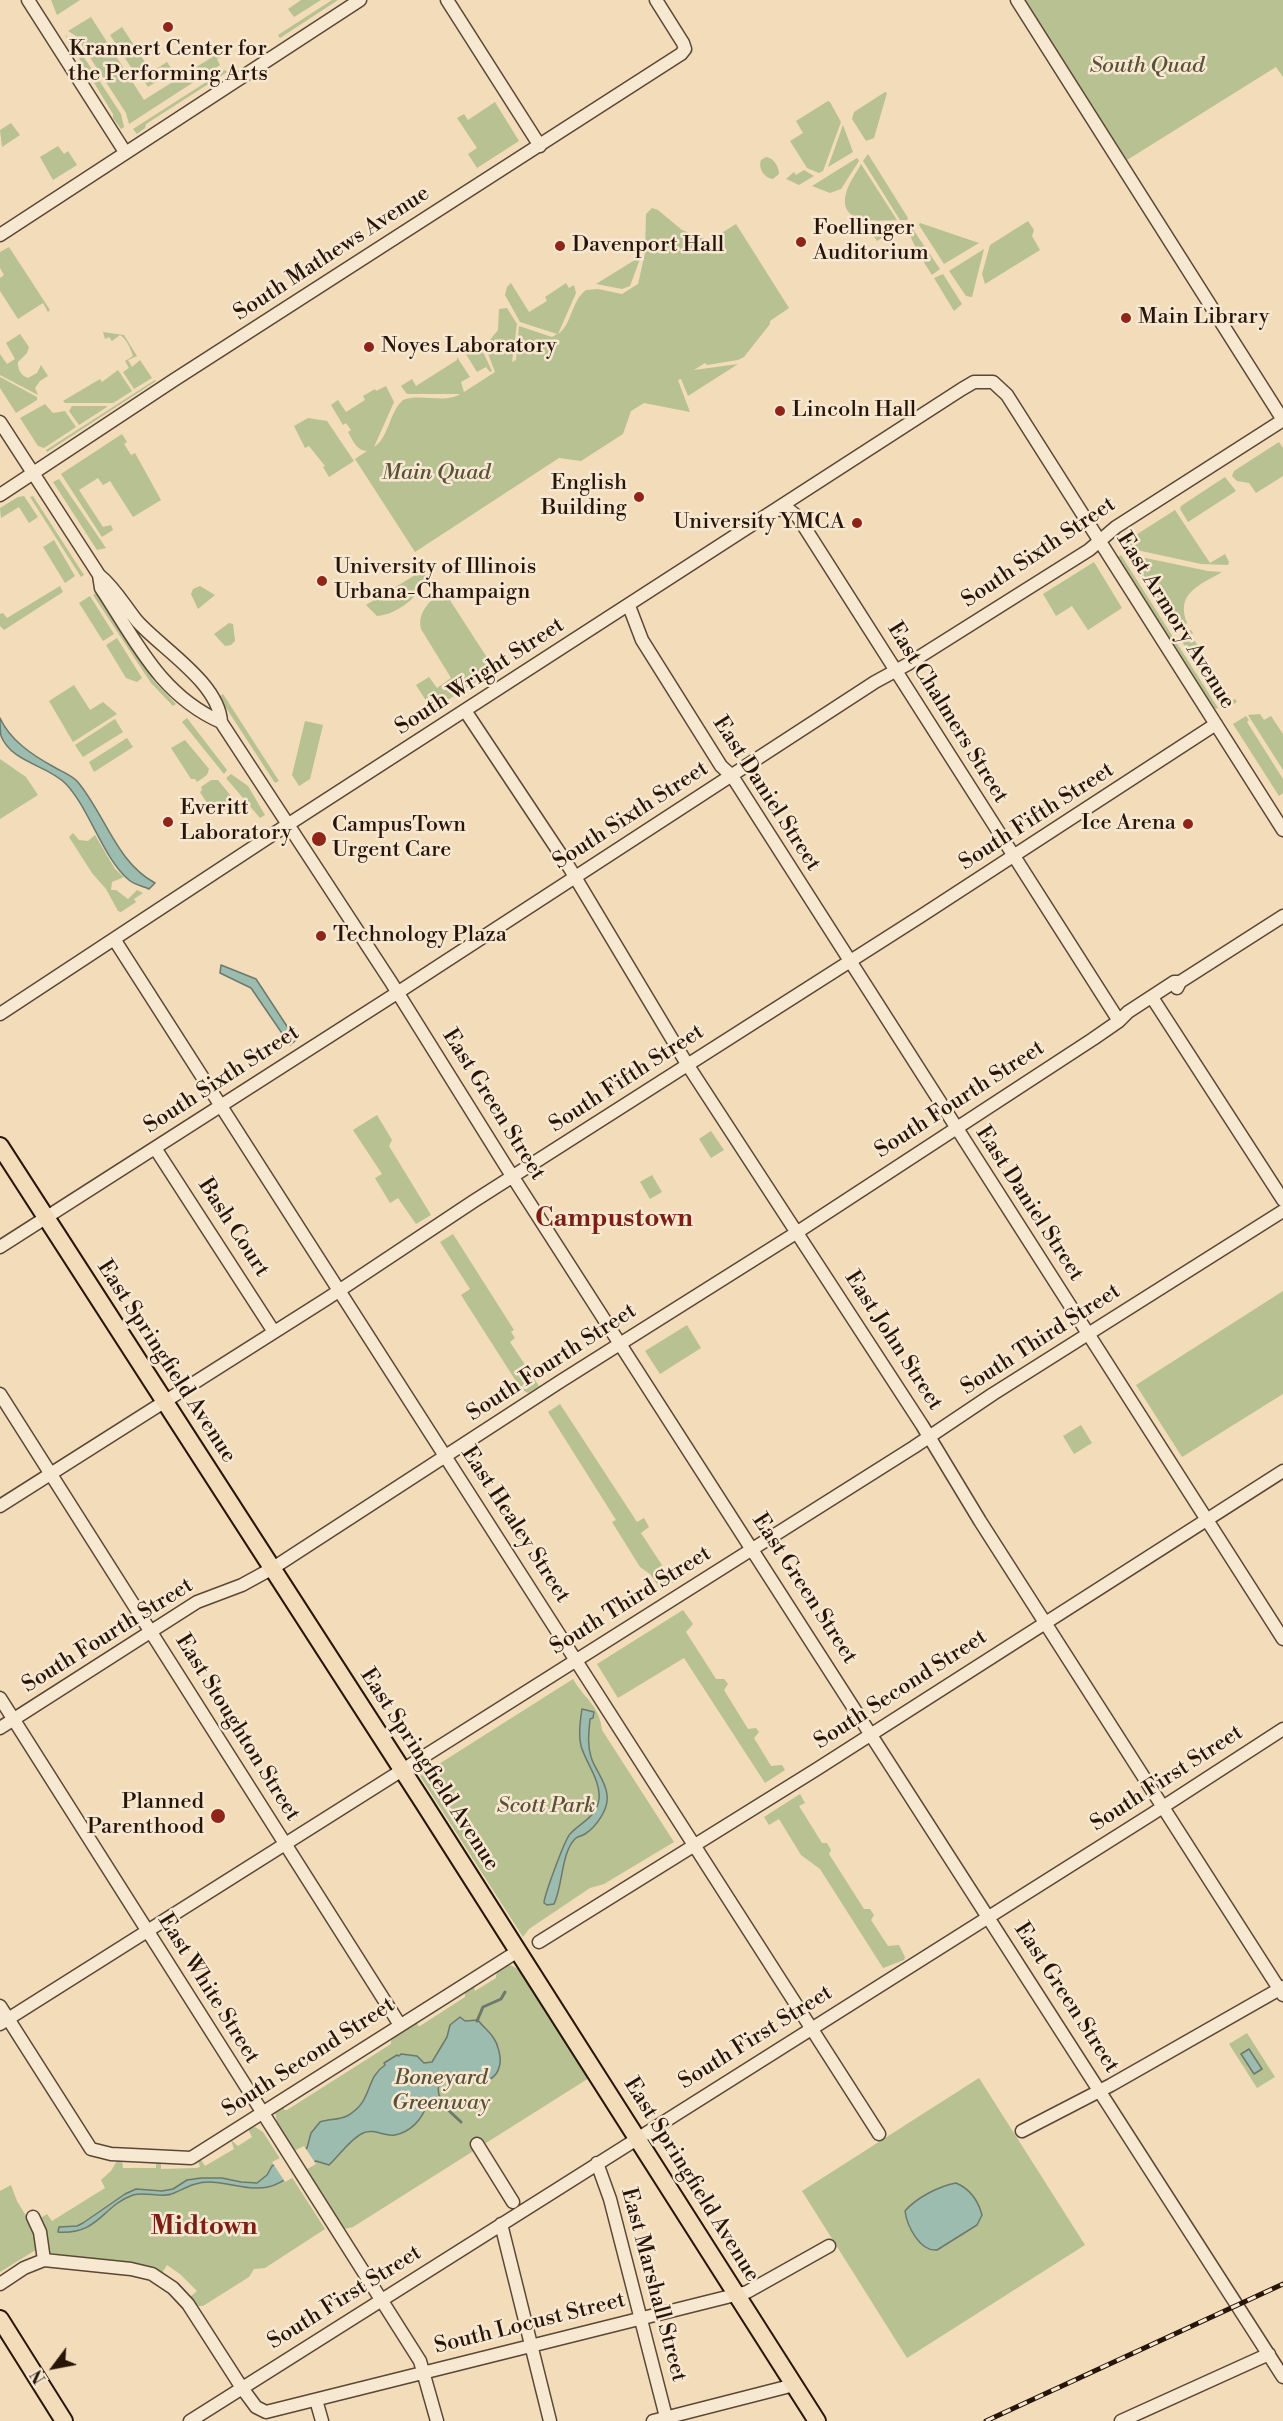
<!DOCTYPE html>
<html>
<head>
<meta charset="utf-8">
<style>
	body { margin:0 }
	#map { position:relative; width:1283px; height:2421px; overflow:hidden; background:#f2dcb9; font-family:"Libre Bodoni",serif }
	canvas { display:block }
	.north { position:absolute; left:24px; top:2337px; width:60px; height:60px; -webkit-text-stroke:4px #f7e8d2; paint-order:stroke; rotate:238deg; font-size:16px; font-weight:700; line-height:24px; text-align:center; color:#271509 }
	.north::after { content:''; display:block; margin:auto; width:21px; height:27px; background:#271509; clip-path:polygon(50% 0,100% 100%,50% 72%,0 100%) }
</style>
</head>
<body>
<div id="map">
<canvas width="1283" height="2421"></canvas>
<div class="north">N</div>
</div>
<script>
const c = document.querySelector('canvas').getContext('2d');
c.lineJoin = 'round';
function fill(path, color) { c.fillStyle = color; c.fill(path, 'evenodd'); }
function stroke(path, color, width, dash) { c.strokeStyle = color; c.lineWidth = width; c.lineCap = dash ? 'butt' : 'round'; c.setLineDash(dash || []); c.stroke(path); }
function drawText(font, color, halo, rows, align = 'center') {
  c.font = font + ' "Libre Bodoni",serif'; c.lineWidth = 5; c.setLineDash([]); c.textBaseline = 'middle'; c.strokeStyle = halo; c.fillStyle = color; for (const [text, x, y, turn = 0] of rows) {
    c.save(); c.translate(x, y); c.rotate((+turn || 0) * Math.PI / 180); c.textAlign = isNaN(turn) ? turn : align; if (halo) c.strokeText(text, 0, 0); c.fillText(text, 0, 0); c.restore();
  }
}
fill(new Path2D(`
	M 51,0 L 80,0 L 57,15 Z
	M 301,0 L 321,0 L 294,17 L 288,9 Z
	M 332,0 L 338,0 L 280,38 L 278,35 Z
	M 1025,0 L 1283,0 L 1283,77 L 1276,67 L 1127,160 Z
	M 91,17 L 144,100 L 225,49 L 228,53 L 217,59 L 220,65 L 129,124 L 126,113 L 76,36 L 68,31 Z
	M 122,27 L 147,65 L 134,72 L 110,35 Z
	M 65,35 L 74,42 L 121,114 L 124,127 L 121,129 L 113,118 L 113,114 Z
	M 167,62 L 173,71 L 148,87 L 142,78 Z
	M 225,70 L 227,72 L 146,124 L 145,128 L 137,134 L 133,129 Z
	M 885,92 L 887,93 L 874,138 L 866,141 L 852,119 L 854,112 Z
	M 828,101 L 830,102 L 841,122 L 823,171 L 819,173 L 807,168 L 790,141 L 803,133 L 796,121 Z
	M 495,102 L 519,141 L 477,168 L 468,154 L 477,148 L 457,118 L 464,114 L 468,120 Z
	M 11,123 L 20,135 L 2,147 L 0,130 Z
	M 843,125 L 853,152 L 828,167 Z
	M 58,146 L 64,154 L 68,151 L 77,165 L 53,180 L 40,157 Z
	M 868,154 L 908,218 L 907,220 L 900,220 L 863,161 Z
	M 766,157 C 774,158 779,167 779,174 L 773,179 C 764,178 758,168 761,160 Z
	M 857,158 L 859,161 L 841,189 L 830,193 L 812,186 Z
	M 861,164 L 897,220 C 876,221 835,225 847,190 C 850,181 857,172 861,164 Z
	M 804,170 L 814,176 L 799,185 L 786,179 L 794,172 L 796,175 Z
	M 652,208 L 658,210 L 682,230 L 709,241 L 736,224 L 789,308 L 770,321 L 770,324 L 744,357 L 738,360 L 707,365 L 705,363 L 694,370 L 738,364 L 688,396 L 681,379 L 678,380 L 690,412 L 644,403 L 631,411 L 623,434 L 581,461 L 559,458 L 415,552 L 355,459 L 367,451 C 357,451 353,441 348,432 L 351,430 L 346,423 L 343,425 L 331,405 L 338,400 L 346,412 L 365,400 L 363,396 L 375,389 L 376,391 L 386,386 L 394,402 L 374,447 C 389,438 389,412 403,400 C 421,393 444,404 460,394 L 407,394 L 401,386 L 412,379 L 416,386 L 457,360 L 457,357 L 470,377 L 461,382 L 464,392 L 495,372 L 485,346 L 498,330 L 499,309 L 507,308 L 517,324 L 512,362 L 516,360 L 519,326 L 552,337 L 557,334 L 520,322 L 505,295 L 507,287 L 511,283 L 529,312 L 547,301 L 545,297 L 566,283 L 569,288 L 574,285 L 576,293 L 558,334 C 572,325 571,301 586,290 L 598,289 L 622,294 L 638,284 L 645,253 L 646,214 Z
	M 1028,221 L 1034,230 L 1032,236 L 1040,250 L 985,284 L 982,274 L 990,245 Z
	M 920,223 L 979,243 L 944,264 L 919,225 Z
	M 899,224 L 900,226 L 877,241 L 871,232 L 872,228 L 876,226 Z
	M 912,228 L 940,269 L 932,275 L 918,253 L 908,231 Z
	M 9,247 L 50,310 L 48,312 L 43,303 L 18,319 L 0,291 L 0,278 L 4,275 L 0,268 L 0,252 Z
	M 984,249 L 972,297 L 966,296 L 949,271 Z
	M 638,258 L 640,259 L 630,286 L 622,289 L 596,284 Z
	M 943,274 L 962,304 L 954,311 L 934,278 Z
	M 103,332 L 124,335 L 137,356 L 128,360 L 132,367 L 140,360 L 152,378 L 134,389 L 123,372 L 129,368 L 125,361 L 133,356 C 131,350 127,339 120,335 L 112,341 L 109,337 L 105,339 Z
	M 20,334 L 29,347 L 27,353 L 18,362 C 17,368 21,376 28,378 L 37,373 L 41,365 L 48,376 L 40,381 L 35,388 L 38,395 L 0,375 L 0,354 L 7,364 L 15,359 L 6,343 Z
	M 474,345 L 484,354 L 492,371 L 490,372 L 486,367 L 477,372 L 464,351 Z
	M 118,370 L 132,391 L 113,403 L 65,403 L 63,401 L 100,379 L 102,382 Z
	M 0,377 L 37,397 L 37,400 L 16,413 L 0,388 Z
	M 155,380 L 156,381 L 47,452 L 46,450 Z
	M 45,404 L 53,413 L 65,411 L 76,427 L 44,448 L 38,446 L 20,418 Z
	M 72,406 L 106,406 L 107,407 L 79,425 L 69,411 Z
	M 308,418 L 327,421 L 354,461 L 329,477 L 323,467 L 325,466 L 309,446 L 305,448 L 294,426 Z
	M 122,434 L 127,442 L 124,444 L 131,455 L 135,453 L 161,500 L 133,517 L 110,481 L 103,485 L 98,478 L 79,490 L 103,527 L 111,525 L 113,530 L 102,537 L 61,474 Z
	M 1279,442 L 1283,448 L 1283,476 L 1256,493 L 1249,483 L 1237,481 L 1232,476 L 1234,471 Z
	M 1225,477 L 1236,491 L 1188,522 L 1180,509 L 1181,506 Z
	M 59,479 L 106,548 L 97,550 L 53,482 Z
	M 24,496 L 38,517 L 29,523 L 19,507 L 1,518 L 0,508 L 18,497 Z
	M 33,496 L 84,575 L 81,577 L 30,497 Z
	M 1175,510 L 1210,563 L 1225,554 L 1229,562 L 1228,565 L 1201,564 L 1132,549 L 1128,540 Z
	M 54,540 L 75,576 L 65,583 L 43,547 Z
	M 1126,554 L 1208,571 L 1222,572 C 1200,585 1175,593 1187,623 L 1175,631 Z
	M 1121,555 L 1218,708 L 1215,709 L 1118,557 Z
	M 1094,562 L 1122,608 L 1088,630 L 1072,606 L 1056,616 L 1043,594 Z
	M 425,569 C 429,591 398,615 377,616 L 366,605 Z
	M 60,586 L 63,592 L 4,630 L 0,626 L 0,614 L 3,613 L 7,618 Z
	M 200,586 L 215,595 L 198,609 L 191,594 L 193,589 Z
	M 444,591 L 495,670 L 432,710 L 416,685 L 429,677 L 437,688 L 451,678 L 421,629 C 417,612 431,599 444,591 Z
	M 96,593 L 153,680 L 176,704 L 173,706 L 151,683 L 93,595 Z
	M 90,596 L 114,634 L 103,641 L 79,603 Z
	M 229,623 L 233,624 L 235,641 L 231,645 L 225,646 L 214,634 Z
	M 1191,630 L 1193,633 L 1191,635 L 1232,700 L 1235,699 L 1237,702 L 1225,709 L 1179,637 Z
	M 117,638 L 142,678 L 137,682 L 126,678 L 106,645 Z
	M 74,685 L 90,710 L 103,702 L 117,714 L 73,742 L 49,701 Z
	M 223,694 L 279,781 L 275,783 L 219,697 Z
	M 1260,714 L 1264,720 L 1271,716 L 1283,734 L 1283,770 L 1248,715 Z
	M 1246,716 L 1249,720 L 1247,722 L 1283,779 L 1283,793 L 1279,796 L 1233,724 Z
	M 187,718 L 227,770 L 224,774 L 182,722 Z
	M 115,719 L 123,732 L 83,757 L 75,745 Z
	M 305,721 L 323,725 L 310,779 L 299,786 L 292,775 Z
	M 127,738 L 133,747 L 94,772 L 89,762 Z
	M 185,740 L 209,769 L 207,775 L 197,782 L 195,779 L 191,779 L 171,748 Z
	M 0,759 L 26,777 L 38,795 L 0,819 Z
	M 231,774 L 248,786 L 265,815 L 260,818 L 226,778 Z
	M 211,780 L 218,780 L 235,801 L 235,803 L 215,816 L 200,792 L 202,790 L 201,787 Z
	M 73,833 L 79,840 L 88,841 L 95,835 L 115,869 L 124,877 L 112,882 L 111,890 L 116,890 L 128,899 L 137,890 L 143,893 L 134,899 L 136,902 L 121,912 L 118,911 L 106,889 L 92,873 L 69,837 Z
	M 377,1115 L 392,1140 L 389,1146 L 431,1215 L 416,1224 L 398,1198 L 390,1203 L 375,1178 L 382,1174 L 353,1130 Z
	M 711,1131 L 724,1150 L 711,1158 L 699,1139 Z
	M 652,1175 L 662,1192 L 650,1199 L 640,1182 Z
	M 453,1234 L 514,1330 L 511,1332 L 515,1338 L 510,1342 L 539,1386 L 528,1393 L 521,1389 L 461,1295 L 470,1289 L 440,1242 Z
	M 1283,1291 L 1283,1394 L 1182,1457 L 1136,1385 Z
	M 687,1325 L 701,1348 L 660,1374 L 645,1351 Z
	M 560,1404 L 637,1522 L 644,1518 L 649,1527 L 641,1533 L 671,1579 L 678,1575 L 680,1578 L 661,1590 L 650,1574 L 640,1567 L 612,1522 L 616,1520 L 548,1412 Z
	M 1081,1425 L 1092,1443 L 1074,1454 L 1063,1436 Z
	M 683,1610 L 693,1624 L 686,1632 L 716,1679 L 724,1679 L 728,1684 L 724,1690 L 748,1729 L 756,1728 L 759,1732 L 754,1738 L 771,1766 L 782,1765 L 785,1770 L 765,1783 L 684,1658 L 618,1698 L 597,1664 Z
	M 573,1679 C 585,1700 599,1704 602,1730 L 674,1842 L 604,1884 L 590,1888 L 529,1929 L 523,1937 L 420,1776 Z
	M 800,1794 L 805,1803 L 799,1806 L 822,1843 L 827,1843 L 831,1850 L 829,1854 L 864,1909 L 870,1909 L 874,1915 L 871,1920 L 888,1946 L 899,1945 L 905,1957 L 904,1960 L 883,1968 L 820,1869 L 801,1855 L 779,1819 L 769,1825 L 764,1817 Z
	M 508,1964 L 520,1970 L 589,2078 L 353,2227 L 344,2229 L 277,2123 L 275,2111 L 284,2106 L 284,2110 L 287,2110 L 391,2044 L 391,2038 L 417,2022 L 418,2026 L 420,2026 L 465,1997 L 465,1990 L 474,1986 L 475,1991 L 496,1978 L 497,1969 Z
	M 1247,2033 L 1275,2077 L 1257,2088 L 1229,2044 Z
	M 979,2078 L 1085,2245 L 907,2358 L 802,2191 Z
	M 255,2127 L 263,2132 L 325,2229 L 265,2268 L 254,2269 L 249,2277 L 203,2306 L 196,2306 L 190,2297 L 197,2291 L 180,2274 L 167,2265 L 162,2273 L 141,2264 L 34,2251 L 0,2272 L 0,2191 L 11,2185 L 17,2201 L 31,2224 L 47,2214 L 52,2221 L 105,2188 L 101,2180 L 111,2171 L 118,2159 L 122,2159 L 123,2168 L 156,2168 L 156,2161 L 161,2162 L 161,2169 L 196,2168 L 200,2167 L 198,2161 L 200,2158 L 205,2166 L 234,2149 L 231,2140 L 238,2146 L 252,2137 L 248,2129 Z`), '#b8c191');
const water = new Path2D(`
	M 0,718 C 10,740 32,755 54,767 C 61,771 71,775 77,781 C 105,814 116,862 155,883 L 149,889 C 142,886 135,885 129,880 C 104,860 89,808 66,784 C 48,765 12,763 1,736 C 0,731 0,723 0,718 Z
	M 221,965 L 256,979 L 296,1040 L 290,1045 L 251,988 L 220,973 Z
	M 582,1709 L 594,1712 L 593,1718 L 590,1719 C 589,1732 587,1744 591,1757 C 595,1770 606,1781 607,1795 C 609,1809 596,1827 585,1834 C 582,1836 579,1836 576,1838 C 561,1851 563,1886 554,1904 L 547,1905 L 544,1903 C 544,1896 565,1839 570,1834 C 581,1822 597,1817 599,1799 C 601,1781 586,1763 581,1746 C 578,1734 580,1721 582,1709 Z
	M 460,2017 L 465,2021 L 478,2020 C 482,2026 489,2031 493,2037 C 498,2044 501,2056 500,2064 C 494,2092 470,2076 453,2077 C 439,2077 435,2089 441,2099 L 426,2106 C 422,2120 410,2132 395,2135 C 385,2137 374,2128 363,2133 C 350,2139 340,2155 329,2165 L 316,2161 C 300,2168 284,2184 268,2187 C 248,2191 228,2182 209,2182 C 195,2182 186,2188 174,2193 C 162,2199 146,2191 133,2195 C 102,2206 99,2235 58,2232 L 59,2227 L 77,2226 L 83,2223 L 125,2194 L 136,2189 L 162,2191 L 173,2189 L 187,2180 L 201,2178 L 222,2178 L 241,2182 L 257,2183 L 267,2175 L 272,2166 L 307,2148 L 311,2133 L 320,2122 C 328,2119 339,2120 347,2116 C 374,2101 364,2079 385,2065 L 384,2063 L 397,2055 L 399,2056 L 401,2054 L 417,2056 L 424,2063 L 432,2062 L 447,2037 L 450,2025 Z
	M 1249,2049 L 1262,2069 L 1254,2074 L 1241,2054 Z
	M 956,2183 C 970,2189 978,2200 982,2215 L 977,2225 L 937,2250 C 920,2252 907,2226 905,2211 C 916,2198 939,2186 956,2183 Z`);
fill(water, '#9bbcae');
stroke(water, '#6d796c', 1.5);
fill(new Path2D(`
	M 304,2146 L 316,2164 L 285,2182 L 272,2162 Z`), '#f2dcb9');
stroke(new Path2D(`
	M 477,2021 L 483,2007 L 501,1999 L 505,1992
	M 444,2106 L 461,2122`), '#6d796c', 3);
const minor = new Path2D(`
	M 28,0 L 125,152
	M 447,0 L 540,146
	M 1017,0 L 1283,420
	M 0,235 L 360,0
	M 0,422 L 99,575 C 115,588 124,605 137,621 C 161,648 219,683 221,722 L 391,982 L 507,1168 L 1283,2377
	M 0,495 L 174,380 L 681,54 L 685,49 L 683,43 L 656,0
	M 777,510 L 788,509 L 798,517 L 1119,1021
	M 99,575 L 101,588 C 136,641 160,695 221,722
	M 629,606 L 642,640 L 721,766 L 732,776 L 1283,1639
	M 466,712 L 569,867 L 687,1064 L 922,1425 L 980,1521 L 1283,1995
	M 114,939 L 879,2134
	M 1177,988 L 1180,982 L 1283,916
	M 1155,1002 L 1283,1200
	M 0,1014 L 278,831 L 962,389 L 974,382 L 993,382 L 1007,395 L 1283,830
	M 155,1148 L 274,1332
	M 0,1247 L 397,993 L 875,682 L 908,664 L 1089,550 L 1116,527 L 1283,420
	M 0,1394 L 400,2025
	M 0,1506 L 328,1298 L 474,1201 L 921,916 L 1216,724
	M 0,1698 L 420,2361 L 437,2421
	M 0,1728 L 197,1602 L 242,1585 L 273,1568 L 561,1381 L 796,1233 L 1093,1039 L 1119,1021 L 1128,1012 L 1174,982 L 1180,982
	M 539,1942 L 817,1769 L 1283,1471
	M 0,2006 L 91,2149 L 111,2154 L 191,2158 L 518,1951
	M 0,2024 L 914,1447 L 993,1394 L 1283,1211
	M 1022,2131 L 1111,2085 L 1283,1987
	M 477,2144 L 513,2202
	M 597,2163 L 610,2199 L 666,2417
	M 33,2217 L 40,2232 L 44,2260
	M 501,2224 L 550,2421
	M 0,2284 L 24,2268 L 44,2260 L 131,2269 L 152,2274 L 173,2288 L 188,2304 L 242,2388 L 256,2407 L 266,2412 L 747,2292 L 829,2246
	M 316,2400 L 322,2421
	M 190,2421 L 1152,1814 L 1283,1729
	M 653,2421 L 794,2385
	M 1121,2421 L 1269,2354`);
const major = new Path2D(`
	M 0,1146 L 423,1802 L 817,2421
	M 0,2319 L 64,2421`);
stroke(minor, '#5a4735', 15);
stroke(major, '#271509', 20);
stroke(minor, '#f7e8d2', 12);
stroke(major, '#f2dcb9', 16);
const rail = new Path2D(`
	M 986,2421 L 1283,2284`);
stroke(rail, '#271509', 5);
stroke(rail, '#f7e8d2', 3, [9]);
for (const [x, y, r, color] of [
	[168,27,6,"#8f2418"],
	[801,242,6,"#8f2418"],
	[560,246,6,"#8f2418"],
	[1126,318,6,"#8f2418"],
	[369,347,6,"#8f2418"],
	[780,411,6,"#8f2418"],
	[639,497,6,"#8f2418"],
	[857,523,6,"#8f2418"],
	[322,581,6,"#8f2418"],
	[168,822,6,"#8f2418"],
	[1188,824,6,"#8f2418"],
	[319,839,8,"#8f2418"],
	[321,936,6,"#8f2418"],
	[218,1816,8,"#8f2418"]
]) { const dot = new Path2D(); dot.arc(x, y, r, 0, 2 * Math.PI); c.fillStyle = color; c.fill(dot); stroke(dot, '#f7e8d2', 2); }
drawText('22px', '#271509', '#f7e8d2', [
	["Krannert Center for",168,50,"center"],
	["the Performing Arts",168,75,"center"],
	["Foellinger",813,229],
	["Auditorium",813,254],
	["Davenport Hall",572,246],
	["Main Library",1138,318],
	["Noyes Laboratory",381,347],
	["Lincoln Hall",792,411],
	["English",627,484,"right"],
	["Building",627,509,"right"],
	["University YMCA",845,523,"right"],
	["University of Illinois",334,568],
	["Urbana-Champaign",334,593],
	["Everitt",180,809],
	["Laboratory",180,834],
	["Ice Arena",1176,824,"right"],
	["CampusTown",332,826],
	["Urgent Care",332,851],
	["Technology Plaza",333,936],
	["Planned",204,1803,"right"],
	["Parenthood",204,1828,"right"]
], 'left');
drawText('italic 22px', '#5a5139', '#f7e8d2', [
	["South Quad",1147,67],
	["Main Quad",436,474],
	["Scott Park",546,1807],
	["Boneyard",441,2079],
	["Greenway",441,2104]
]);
drawText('22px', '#271509', '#f7e8d2', [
	["South Mathews Avenue",332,254,-33],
	["South Sixth Street",1039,553,-34],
	["East Armory Avenue",1175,621,58],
	["South Wright Street",480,677,-33],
	["East Chalmers Street",947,713,58],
	["East Daniel Street",766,794,57],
	["South Sixth Street",631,816,-33],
	["South Fifth Street",1037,817,-33],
	["South Fifth Street",627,1079,-33],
	["South Sixth Street",222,1080,-33],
	["South Fourth Street",960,1100,-33],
	["East Green Street",493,1105,58],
	["East Daniel Street",1029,1204,57],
	["Bash Court",233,1228,57],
	["South Third Street",1041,1340,-33],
	["East John Street",893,1341,57],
	["East Springfield Avenue",166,1362,57],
	["South Fourth Street",552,1363,-33],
	["East Healey Street",515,1525,57],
	["East Green Street",804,1589,57],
	["South Third Street",631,1601,-32],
	["South Fourth Street",108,1636,-32],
	["South Second Street",901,1690,-33],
	["East Stoughton Street",237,1728,58],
	["East Springfield Avenue",429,1770,57],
	["South First Street",1167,1779,-33],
	["East White Street",208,1989,58],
	["East Green Street",1066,1998,57],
	["South First Street",756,2038,-32],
	["South Second Street",309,2058,-33],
	["East Springfield Avenue",691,2180,58],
	["East Marshall Street",653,2285,75],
	["South First Street",345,2298,-32],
	["South Locust Street",530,2324,-14]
]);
drawText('bold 26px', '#7a1f14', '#f7e8d2', [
	["Campustown",614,1220],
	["Midtown",204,2228]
]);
</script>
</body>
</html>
